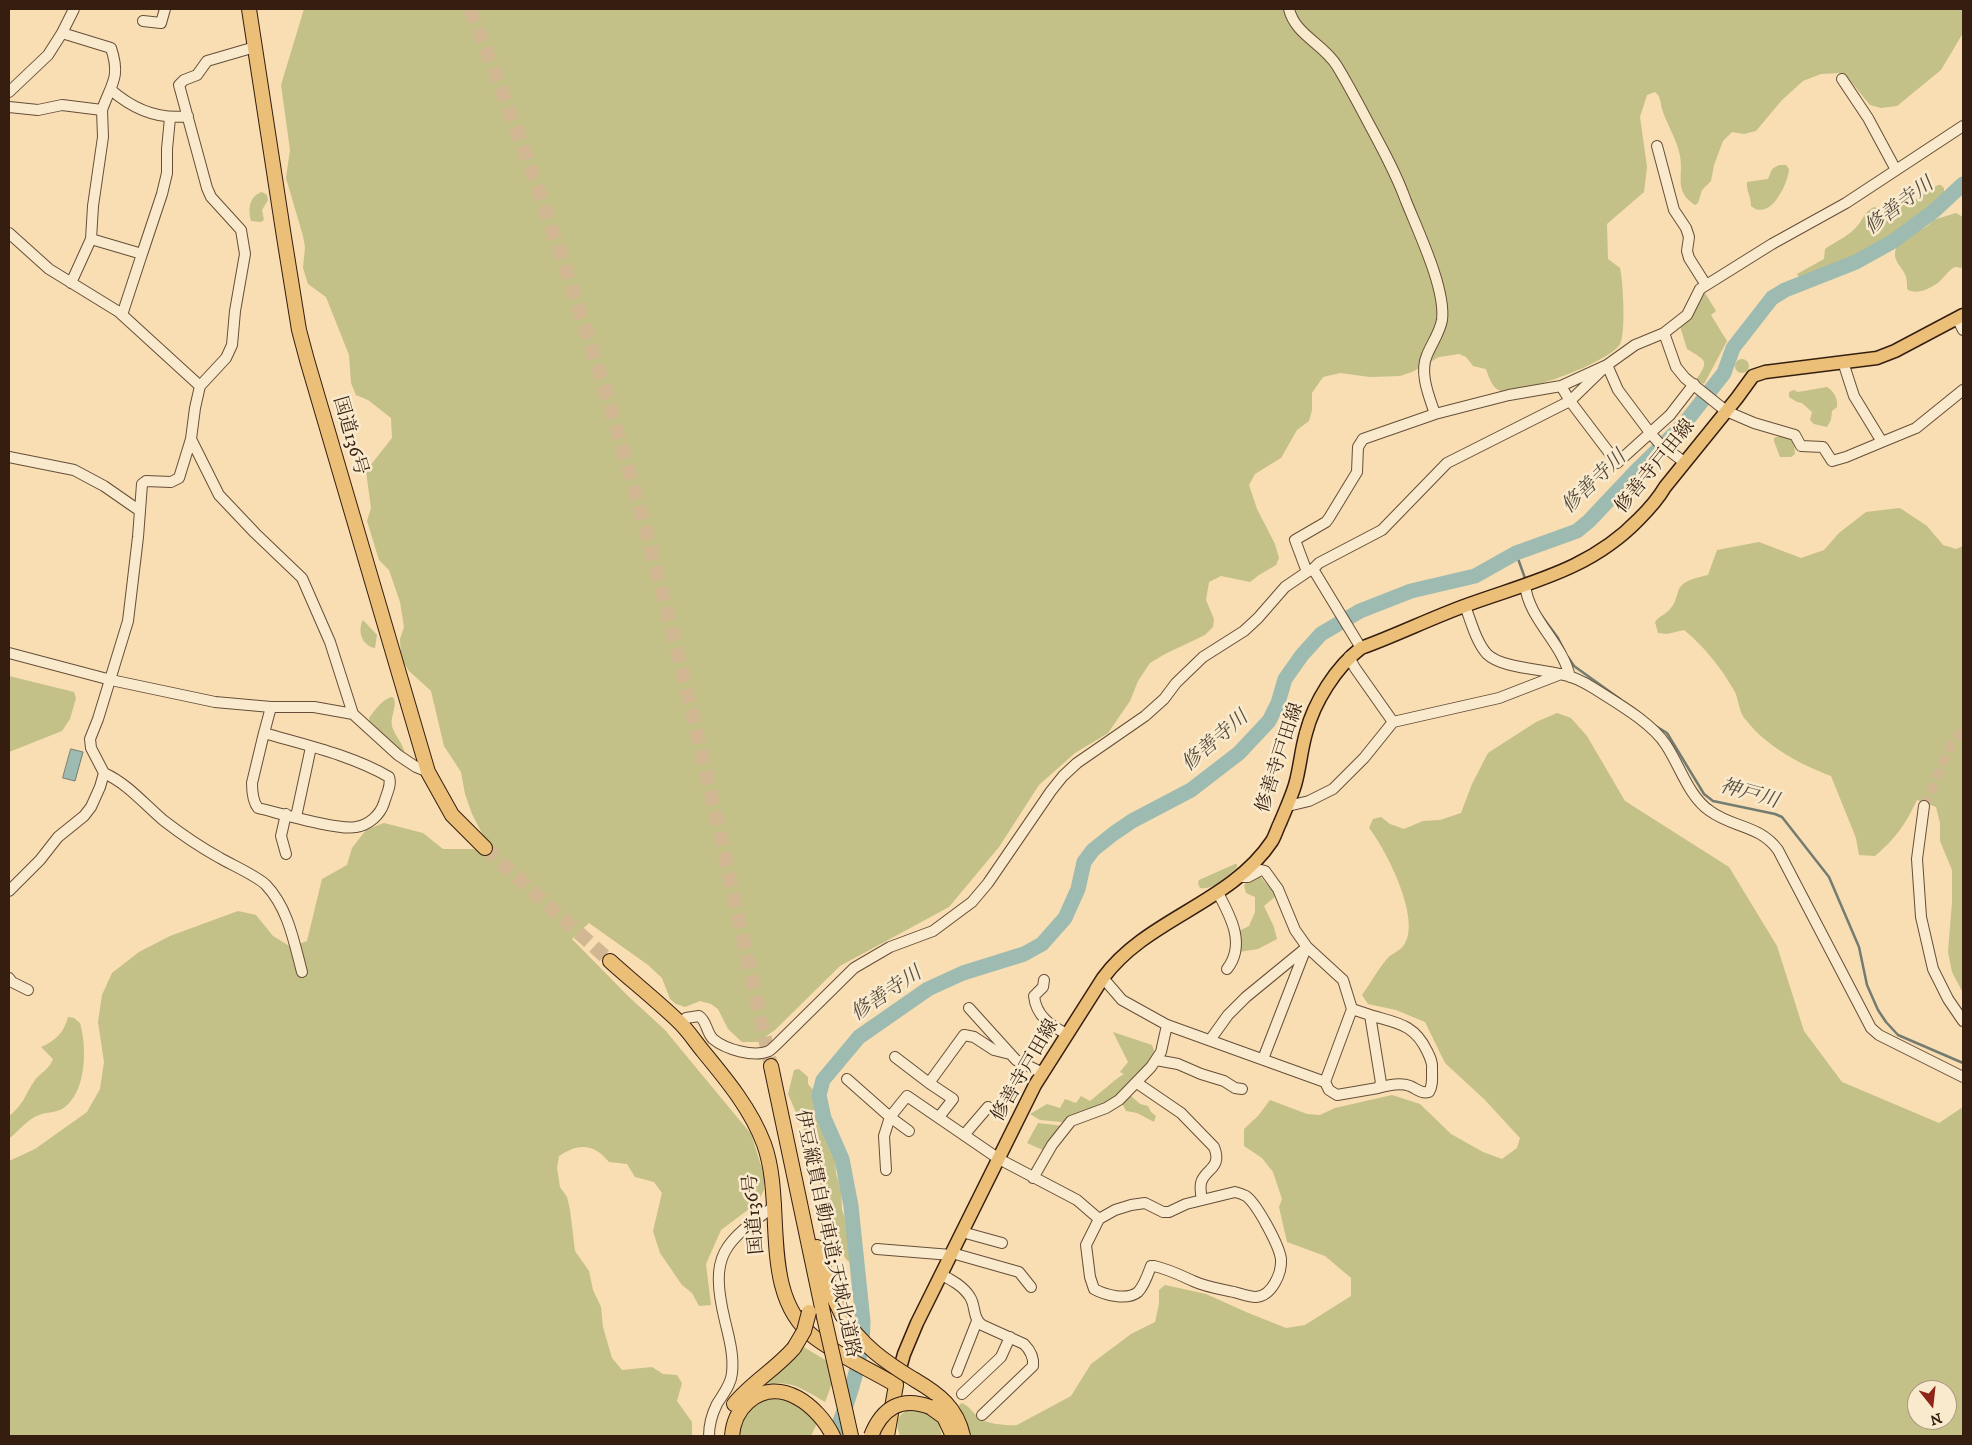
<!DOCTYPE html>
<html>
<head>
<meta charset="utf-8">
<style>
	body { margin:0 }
	#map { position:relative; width:1972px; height:1445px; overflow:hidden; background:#f8deb2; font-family:"IM FELL DW Pica",serif }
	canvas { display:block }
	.frame { position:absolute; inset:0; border:10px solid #351e10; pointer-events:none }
	.north { position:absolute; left:1907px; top:1380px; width:50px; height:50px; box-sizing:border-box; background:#faeacd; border:1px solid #ab9881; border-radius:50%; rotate:164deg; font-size:14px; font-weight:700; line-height:20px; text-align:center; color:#351e10 }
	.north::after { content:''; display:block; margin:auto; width:18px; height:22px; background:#8f2418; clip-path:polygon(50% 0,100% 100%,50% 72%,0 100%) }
</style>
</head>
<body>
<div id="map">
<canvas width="1972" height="1445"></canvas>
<div class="frame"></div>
<div class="north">N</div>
</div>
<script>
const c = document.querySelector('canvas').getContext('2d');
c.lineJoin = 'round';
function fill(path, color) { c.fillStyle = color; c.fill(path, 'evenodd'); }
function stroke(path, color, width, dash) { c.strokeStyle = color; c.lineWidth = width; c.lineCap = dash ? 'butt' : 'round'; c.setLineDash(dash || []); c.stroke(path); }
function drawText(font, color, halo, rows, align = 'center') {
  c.font = font + ' "IM FELL DW Pica","Noto Serif JP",serif'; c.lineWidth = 5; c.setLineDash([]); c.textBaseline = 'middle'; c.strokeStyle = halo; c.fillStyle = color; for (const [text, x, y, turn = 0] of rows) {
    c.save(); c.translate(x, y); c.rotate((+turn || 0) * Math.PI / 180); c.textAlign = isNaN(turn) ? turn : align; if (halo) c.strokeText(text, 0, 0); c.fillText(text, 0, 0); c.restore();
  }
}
fill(new Path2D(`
	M 304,9 L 1963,9 L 1963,33 L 1941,70 L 1897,106 L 1881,108 L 1870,105 L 1852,83 L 1841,73 L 1821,74 L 1803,81 L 1782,100 L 1756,131 L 1744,134 L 1732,132 L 1723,141 L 1714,165 L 1711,181 L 1702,190 L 1698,203 L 1695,205 C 1673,191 1684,175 1680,156 C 1677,139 1667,125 1662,109 C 1660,101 1661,97 1655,92 L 1647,95 L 1640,117 L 1647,167 L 1644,192 L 1607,224 L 1608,259 L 1620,268 C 1623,280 1626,333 1620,344 C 1610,362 1520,395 1501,391 C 1492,389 1489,377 1486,369 L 1473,366 L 1466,357 L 1459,354 L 1439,357 L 1412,372 L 1400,376 L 1370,377 L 1340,373 L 1323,377 L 1312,393 L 1312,410 L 1309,421 L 1297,430 L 1281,458 L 1255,474 L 1249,485 L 1257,509 L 1275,544 L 1279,558 L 1276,565 L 1259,575 L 1250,582 L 1221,576 L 1209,582 L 1206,600 L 1214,619 L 1213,627 L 1205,635 L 1165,654 L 1150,663 L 1138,681 L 1130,701 L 1108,733 L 1075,753 L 1039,785 L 999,847 L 949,907 L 840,966 L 775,1030 L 758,1042 L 742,1042 L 728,1029 L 718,1009 L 711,1004 L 700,1001 L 685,1007 L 676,1004 L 670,999 L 662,978 L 648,965 L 589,923 L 572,939 L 628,996 L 665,1030 L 751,1134 L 764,1175 L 764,1190 L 757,1203 L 721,1230 L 706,1264 L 711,1305 L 699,1306 L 692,1293 L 682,1285 L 660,1253 L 653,1231 L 662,1193 L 654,1182 L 635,1177 L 627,1164 L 609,1162 C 594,1143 578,1143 559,1156 L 557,1168 L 560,1187 L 567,1197 L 570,1210 L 575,1251 L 589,1271 L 593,1290 L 601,1307 L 603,1327 L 612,1358 L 622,1370 L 652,1367 L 663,1374 L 677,1375 L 682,1383 L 677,1401 L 692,1422 L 692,1436 L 9,1436 L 9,1161 L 35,1149 L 87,1112 L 100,1089 L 104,1062 L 98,1022 L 102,995 L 112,973 L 139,952 L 170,936 L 238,911 L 256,915 L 273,936 L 291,947 L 307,941 L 322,879 L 347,865 L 352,848 L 366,830 L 384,823 L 423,833 L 443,849 L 473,849 L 481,851 L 488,845 L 472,814 L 465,794 L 461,772 L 444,746 L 431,691 L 409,671 L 401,658 L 400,639 L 404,627 L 400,602 L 389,570 L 379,560 L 367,521 L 371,508 L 366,471 L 392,438 L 391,418 L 368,400 L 356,395 L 351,383 L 349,355 L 326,297 L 308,284 L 303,268 L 305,247 L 303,236 L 286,178 L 290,150 L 281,85 Z
	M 1779,165 L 1786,165 L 1789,169 C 1788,184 1770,222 1751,206 C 1751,197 1746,190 1747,182 L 1768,179 L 1772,169 Z
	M 1938,185 L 1941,185 L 1944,188 L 1944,196 L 1897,234 L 1878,246 L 1842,264 L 1805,280 L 1801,280 L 1797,274 L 1824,259 L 1825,249 C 1836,241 1850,236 1858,225 C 1864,218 1865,211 1874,207 L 1883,210 L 1896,207 L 1908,200 L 1915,200 Z
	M 262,192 L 267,195 L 268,200 L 262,210 L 264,220 L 261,222 L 251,221 C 248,209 249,196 262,192 Z
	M 1956,213 L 1963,217 L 1963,268 C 1962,268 1956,267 1955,267 C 1948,270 1945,277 1940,281 C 1932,288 1916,296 1907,289 C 1907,285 1907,280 1906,277 C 1904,269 1896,264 1895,256 C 1894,234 1924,234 1933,220 Z
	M 1705,293 L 1716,311 L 1711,315 L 1727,341 L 1704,384 L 1696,380 C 1710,360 1706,361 1687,349 L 1680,326 Z
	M1735 366a7 7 0 1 1 14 0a7 7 0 1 1-14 0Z
	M 1827,387 C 1834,391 1838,399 1837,407 L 1832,411 L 1831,420 L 1827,427 L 1814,424 L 1810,420 L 1812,412 L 1802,403 L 1797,402 L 1789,397 L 1789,392 L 1794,390 L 1798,392 Z
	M 1782,435 C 1795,441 1794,442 1795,454 L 1791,457 L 1780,457 L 1774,441 L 1774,438 Z
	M 1900,508 L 1927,526 L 1943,545 L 1956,549 L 1963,546 L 1963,993 L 1952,972 L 1948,952 L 1952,902 L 1952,870 L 1940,841 L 1940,823 L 1936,807 L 1917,800 C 1905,825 1896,838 1875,856 L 1859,855 L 1856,838 L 1831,776 C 1800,764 1767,747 1746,720 C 1739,713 1739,701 1735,692 C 1722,669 1704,646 1684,630 L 1667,634 L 1658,633 L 1655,622 C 1659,616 1665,615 1670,609 C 1675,604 1676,598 1678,592 C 1681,580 1697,578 1708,575 L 1717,550 L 1759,542 L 1801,558 L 1824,550 L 1839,533 L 1866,512 Z
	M 363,620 L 377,635 L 375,648 C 362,646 357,631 363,620 Z
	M 9,676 L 74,692 L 76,698 L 70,719 L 62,731 L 9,752 Z
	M 391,697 L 394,698 C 397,708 390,716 392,726 C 394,735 406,747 404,754 L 370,723 L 369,718 C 375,710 381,701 391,697 Z
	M 1557,713 L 1571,718 L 1587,736 L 1625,801 L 1729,867 L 1777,946 L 1804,1031 L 1842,1082 L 1939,1123 L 1963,1107 L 1963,1436 L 968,1436 L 959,1405 L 962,1403 C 971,1407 973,1414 981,1419 C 987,1424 1009,1426 1017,1425 L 1071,1396 L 1091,1364 L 1131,1334 L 1155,1322 L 1159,1304 L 1159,1290 L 1165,1285 L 1206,1294 L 1246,1312 L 1286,1328 L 1305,1325 L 1351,1296 L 1351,1278 L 1325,1256 L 1287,1242 L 1279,1207 L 1282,1199 L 1273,1172 L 1262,1158 L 1244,1146 L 1244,1129 L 1258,1116 L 1270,1100 L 1307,1114 L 1320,1115 L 1335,1108 L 1392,1095 L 1420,1104 L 1451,1134 L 1483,1152 L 1502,1159 L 1517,1148 L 1520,1138 L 1484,1099 L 1445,1063 L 1425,1022 L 1396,1010 L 1368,1004 L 1362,995 C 1370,984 1377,971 1386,960 C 1390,954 1399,952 1404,945 C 1422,920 1386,849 1369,828 L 1373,819 L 1381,817 L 1390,824 L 1404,829 L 1423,821 L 1440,820 L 1461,813 L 1472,784 L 1488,753 L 1536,722 ZM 1917,1390 L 1947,1390 L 1947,1420 L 1917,1420 Z
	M 1235,864 L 1237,864 L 1237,867 C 1228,876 1214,890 1200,888 L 1198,883 L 1199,880 Z
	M 1258,875 C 1264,879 1265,885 1272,888 L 1276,896 L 1264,906 L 1274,927 L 1277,939 L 1258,949 L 1239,952 L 1239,931 L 1249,926 L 1255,912 L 1255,897 L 1246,893 L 1244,885 L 1254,876 Z
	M 68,1017 L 74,1018 L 80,1023 C 87,1047 87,1094 62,1109 C 54,1113 47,1112 39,1115 C 28,1119 18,1131 9,1139 L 9,1116 C 25,1103 24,1096 35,1080 C 41,1072 49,1070 53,1059 L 41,1047 C 55,1041 64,1033 68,1017 Z
	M 1113,1032 L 1152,1045 L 1156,1057 L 1117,1098 L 1098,1107 L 1076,1114 L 1062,1122 L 1040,1120 L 1030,1114 L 1047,1104 L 1060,1108 L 1065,1099 L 1076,1103 L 1081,1096 L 1090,1101 C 1102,1092 1111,1082 1124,1074 L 1120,1072 L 1128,1062 Z
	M 799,1069 L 808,1077 L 808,1084 L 814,1091 L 822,1126 L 835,1154 L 836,1174 L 841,1189 L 842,1210 L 850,1232 L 848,1251 L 852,1260 L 849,1262 L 845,1258 L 841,1248 L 831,1231 L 822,1188 L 809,1158 L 808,1140 L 788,1094 L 794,1070 Z
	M 1130,1095 L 1140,1104 L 1148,1106 L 1151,1112 L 1156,1116 L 1154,1122 L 1137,1113 L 1126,1111 L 1122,1103 Z
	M 1038,1123 L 1063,1126 L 1045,1151 L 1027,1143 Z
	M 802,1346 L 827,1361 L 833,1381 L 825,1402 C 802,1389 790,1378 762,1386 Z
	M 772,1399 L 795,1401 L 818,1421 L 811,1436 L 736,1436 C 744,1415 747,1402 772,1399 Z
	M 920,1408 L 937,1418 L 942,1436 L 900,1436 C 893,1417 901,1410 920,1408 Z`), '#c3c088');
const water = new Path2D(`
	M 71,749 L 83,752 L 75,781 L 63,778 Z`);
fill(water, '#9ebbb1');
stroke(water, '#747c71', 1);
stroke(new Path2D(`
	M 1516,553 L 1526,581
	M 1541,615 L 1558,638 L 1565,652
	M 1568,657 L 1574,666 L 1620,699
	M 1654,725 L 1667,733 L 1704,794 L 1713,801 L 1775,814 L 1782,817 L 1829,877 L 1859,947 L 1867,985 L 1878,1010 L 1886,1022 L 1898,1035 L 1963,1063`), '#747c71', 2.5);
stroke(new Path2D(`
	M 834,1436 C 849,1401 863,1360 863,1321 L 851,1206 L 842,1159 L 824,1118 L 819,1095 L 823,1080 L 859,1037 L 928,989 L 963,973 L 1024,954 L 1042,944 L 1065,918 L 1078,889 L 1084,862 L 1093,850 L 1113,834 L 1132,821 L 1191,790 L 1239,753 L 1269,721 L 1278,703 L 1285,679 L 1302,655 L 1321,634 L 1360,611 L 1411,591 L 1475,576 L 1516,553 L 1577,531 L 1589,521 L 1638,469 L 1684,424 L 1724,373 L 1733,348 L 1772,298 L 1785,290 L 1856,262 L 1892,242 L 1934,211 L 1963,184`), '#9ebbb1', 15);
stroke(new Path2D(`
	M 1924,806 L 1952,743 L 1963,729`), '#d1b892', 10, [10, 5]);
stroke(new Path2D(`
	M 470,9 C 532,165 587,324 633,485 C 688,676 728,872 771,1066
	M 485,848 L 610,961`), '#d1b892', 14, [14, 7]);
const minor = new Path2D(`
	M 1289,9 C 1295,35 1324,44 1337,66 C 1348,84 1358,103 1368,122 C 1382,148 1396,173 1406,201 C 1418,231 1446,289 1442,320 C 1440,332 1432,343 1427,355 C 1419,373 1429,396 1435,414
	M 143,21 L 161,23 L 165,9
	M 1842,79 L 1868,118 L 1896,170
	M 111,90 C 133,109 159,120 188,116
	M 9,92 L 48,55 L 62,33 L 74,9
	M 9,107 L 38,110 L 62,105 L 102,110 C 111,84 121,78 111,48 L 62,33
	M 1657,146 L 1674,210 L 1686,228 L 1689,237 L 1687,251 L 1689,258 L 1706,285
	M 9,233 L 49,269 L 119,312 L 200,386
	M 91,239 L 142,254 L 162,194 L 167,173 L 167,149 L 170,118
	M 71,283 L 91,239 L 93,206 L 103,137 L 102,110
	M 122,315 L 142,254
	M 1957,318 L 1963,330
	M 1664,333 L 1676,367 L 1685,378 L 1726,411 L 1754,423 L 1795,435 L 1801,446 L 1823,447 L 1832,461 L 1846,457 L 1882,442
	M 1843,362 L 1854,396 L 1882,442 L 1916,428 L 1963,390
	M 1561,386 L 1570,401 L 1617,463 L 1670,415 L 1694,384
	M 191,439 L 219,495 L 255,533 L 302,578 L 330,642 L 353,714
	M 9,457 L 74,470 L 104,486 L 140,511
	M 1313,569 L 1361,648
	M 1307,572 L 1313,569 L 1319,563 L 1382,530 L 1447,463 L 1570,401 L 1607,365 L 1618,390 L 1651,434 L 1659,443 L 1684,462
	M 1525,585 C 1529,620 1562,642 1570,677
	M 1465,606 C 1471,621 1476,642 1487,654 C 1501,668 1541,669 1560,674 C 1573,676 1584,682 1595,689 C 1617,703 1652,723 1666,745 C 1680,766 1689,797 1710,811 C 1733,828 1760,825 1778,850 L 1871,1028 L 1879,1035 L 1963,1077
	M 9,653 L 111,680 L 215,702 L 271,707 L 314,707 L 353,714 L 398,755 L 416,767 L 428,772
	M 1349,657 L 1355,668 L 1393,722
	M 264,733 C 305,745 351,755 389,777 C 392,785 386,795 384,803 C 380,815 369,825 356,827 C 339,831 279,813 258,808 C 253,802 252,791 252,783 Z
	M 264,733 L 271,707
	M 104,773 C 128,784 143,803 163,820 C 181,834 200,847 220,858 C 232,865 257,876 266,885 C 288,908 294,942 302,972
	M 1288,806 L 1309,801 L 1333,789 L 1364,758 L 1393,722 L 1499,698 L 1561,674
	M 1924,806 L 1917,859 L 1921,917 L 1933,969 L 1948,999 L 1963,1021
	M 296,817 L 311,747
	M 286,854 L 281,836 L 286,814
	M 1238,877 L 1248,877 L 1261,870 L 1265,871 L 1278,889 L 1295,930 L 1307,947 L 1343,980 L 1352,1009 L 1325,1082
	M 9,891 L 40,860 L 58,837 L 84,816 L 91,807 L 100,787 L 104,773 L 91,748 L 90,739 L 98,719 L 128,621 L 138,537 L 142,484 L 146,481 L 171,482 L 179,478 L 191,439 L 195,408 L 200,386 L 226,358 L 232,345 L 235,311 L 245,254 L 241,230 L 211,197 L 207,188 L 179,85 L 184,80 L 197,75 L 207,61 L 255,47
	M 1218,893 C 1231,917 1246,945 1227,969
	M 9,978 L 12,982 L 28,990
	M 1103,978 L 1122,1000 L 1167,1025 L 1325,1082 L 1329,1090 L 1337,1095 L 1378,1088 L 1381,1083 L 1370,1015 L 1352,1009
	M 1044,980 L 1043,987 L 1034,996 C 1036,1016 1051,1026 1067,1034
	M 969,1008 L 1016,1060 L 1043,1073
	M 1370,1015 C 1395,1023 1414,1023 1427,1051 C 1430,1057 1433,1063 1432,1069 C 1432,1077 1433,1086 1429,1092 C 1421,1094 1417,1089 1410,1086 C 1400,1082 1388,1085 1378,1088
	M 680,1023 L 686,1018 L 699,1016 C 707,1021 706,1032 713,1039 C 725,1049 754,1058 769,1051 C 772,1049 775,1046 778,1043 L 854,968 L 890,947 L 933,931 L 972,902 L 988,883 L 1051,791 L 1063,776 L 1077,763 L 1145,716 L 1164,699 L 1176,683 L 1203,657 L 1244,631 L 1258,618 L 1285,587 L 1307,572 L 1295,540 L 1326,522 L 1329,518 L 1357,472 L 1358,447 L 1363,439 L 1435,414 L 1509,395 L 1561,386 L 1607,365 L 1635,345 L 1664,333 L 1687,315 L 1700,289 L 1772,244 L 1846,203 L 1963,126
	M 1210,1040 L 1228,1015 L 1246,997 L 1307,947
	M 895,1057 L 929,1083
	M 1263,1059 L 1306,948
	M 1156,1060 L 1178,1064 L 1201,1074 L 1224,1081 L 1235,1088 L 1242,1089
	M 847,1079 L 890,1117 L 907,1096 L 999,1159 L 1077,1200 L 1099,1219
	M 1137,1083 L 1181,1113 L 1214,1147 C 1223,1169 1204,1169 1201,1183 C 1200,1188 1201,1195 1202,1200
	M 939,1117 L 953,1099 L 929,1083 L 964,1035 L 974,1037 L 994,1050 L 1010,1054
	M 964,1135 L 988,1107
	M 886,1170 L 884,1136 L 890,1117 L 909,1131
	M 1033,1178 L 1052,1145 L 1071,1121 L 1106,1108 L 1119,1100 L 1151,1067 L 1161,1052 L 1167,1025
	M 1235,1192 C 1239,1193 1242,1194 1246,1196 C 1257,1204 1279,1245 1281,1259 C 1282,1273 1272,1296 1256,1297 C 1249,1297 1241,1294 1234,1292 C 1220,1289 1206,1287 1193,1281 C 1180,1275 1168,1269 1154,1266 L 1151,1266 C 1148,1274 1144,1286 1138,1292 C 1127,1301 1105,1295 1094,1289 L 1090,1277 L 1086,1245 L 1099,1219 L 1115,1210 L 1131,1205 L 1145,1203 L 1163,1212 L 1169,1212 L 1186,1204 Z
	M 962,1232 L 1002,1243
	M 877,1249 L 951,1255
	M 952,1253 L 1019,1272 L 1031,1287
	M 941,1275 C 951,1279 964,1287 970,1297 C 976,1306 972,1317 982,1325 L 1024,1344 C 1030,1350 1034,1357 1033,1366 L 982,1415
	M 957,1372 L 977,1321
	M 962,1394 L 1001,1357 L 1010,1337
	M 709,1436 C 709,1425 712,1414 717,1404 C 723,1394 731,1385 732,1373 C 734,1355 729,1338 725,1321 C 709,1254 723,1243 776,1205`);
const major = new Path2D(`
	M 897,1379 L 904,1354 L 917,1323 L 1035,1085 L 1103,978 C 1147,918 1230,904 1272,841 C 1275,836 1277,829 1280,823 C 1285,811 1291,798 1295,785 C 1300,768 1301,750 1306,733 C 1314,702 1336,667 1361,648 C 1397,635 1431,618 1467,605 C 1530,582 1590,570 1639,519 C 1649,509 1658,499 1665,487 L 1737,398 L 1753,376 L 1765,372 L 1877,358 L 1895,351 L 1963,315`);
const highway = new Path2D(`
	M 249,9 L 284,237 L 299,330 L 307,360 L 428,772 L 452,815 L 485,848
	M 610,961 C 632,981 656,1000 678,1021 C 687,1029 694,1040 702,1050 C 726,1079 751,1109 764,1144 C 786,1204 758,1294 814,1337 C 839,1356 869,1369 896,1385 L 887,1436
	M 771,1066 L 824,1317
	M 817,1247 L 831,1292 L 842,1315
	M 915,1380 C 939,1394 957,1408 963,1436
	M 734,1404 C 752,1382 776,1369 794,1348
	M 930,1407 L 944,1417 L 953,1436
	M 845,1409 L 851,1436
	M 732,1436 C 733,1423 738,1411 748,1402 C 780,1374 819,1407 833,1436`);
stroke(minor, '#664e38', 12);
stroke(major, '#351e10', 15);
stroke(highway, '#351e10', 16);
stroke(minor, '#faeacd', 10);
stroke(major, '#ecbf79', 12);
stroke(highway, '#ecbf79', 14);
const highwayBridge = new Path2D(`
	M 842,1315 C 861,1345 885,1362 915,1380
	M 824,1317 L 845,1409
	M 794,1348 L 804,1331 L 809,1312
	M 871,1436 C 882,1408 901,1396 930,1407`);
stroke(highwayBridge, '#351e10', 16, []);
stroke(highwayBridge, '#ecbf79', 14);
drawText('19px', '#351e10', '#faeacd', [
	["国道136号",349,436,74],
	["修善寺戸田線",1656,467,-51],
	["修善寺戸田線",1281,758,-72],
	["修善寺戸田線",1026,1071,-60],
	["国道136号",755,1214,-95],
	["伊豆縦貫自動車道;天城北道路",826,1234,78]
]);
drawText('italic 20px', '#544d40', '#faeacd', [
	["修善寺川",1900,207,-37],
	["修善寺川",1595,483,-44],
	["修善寺川",1216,742,-41],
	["神戸川",1749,795,16],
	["修善寺川",887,995,-34]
]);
</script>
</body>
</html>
